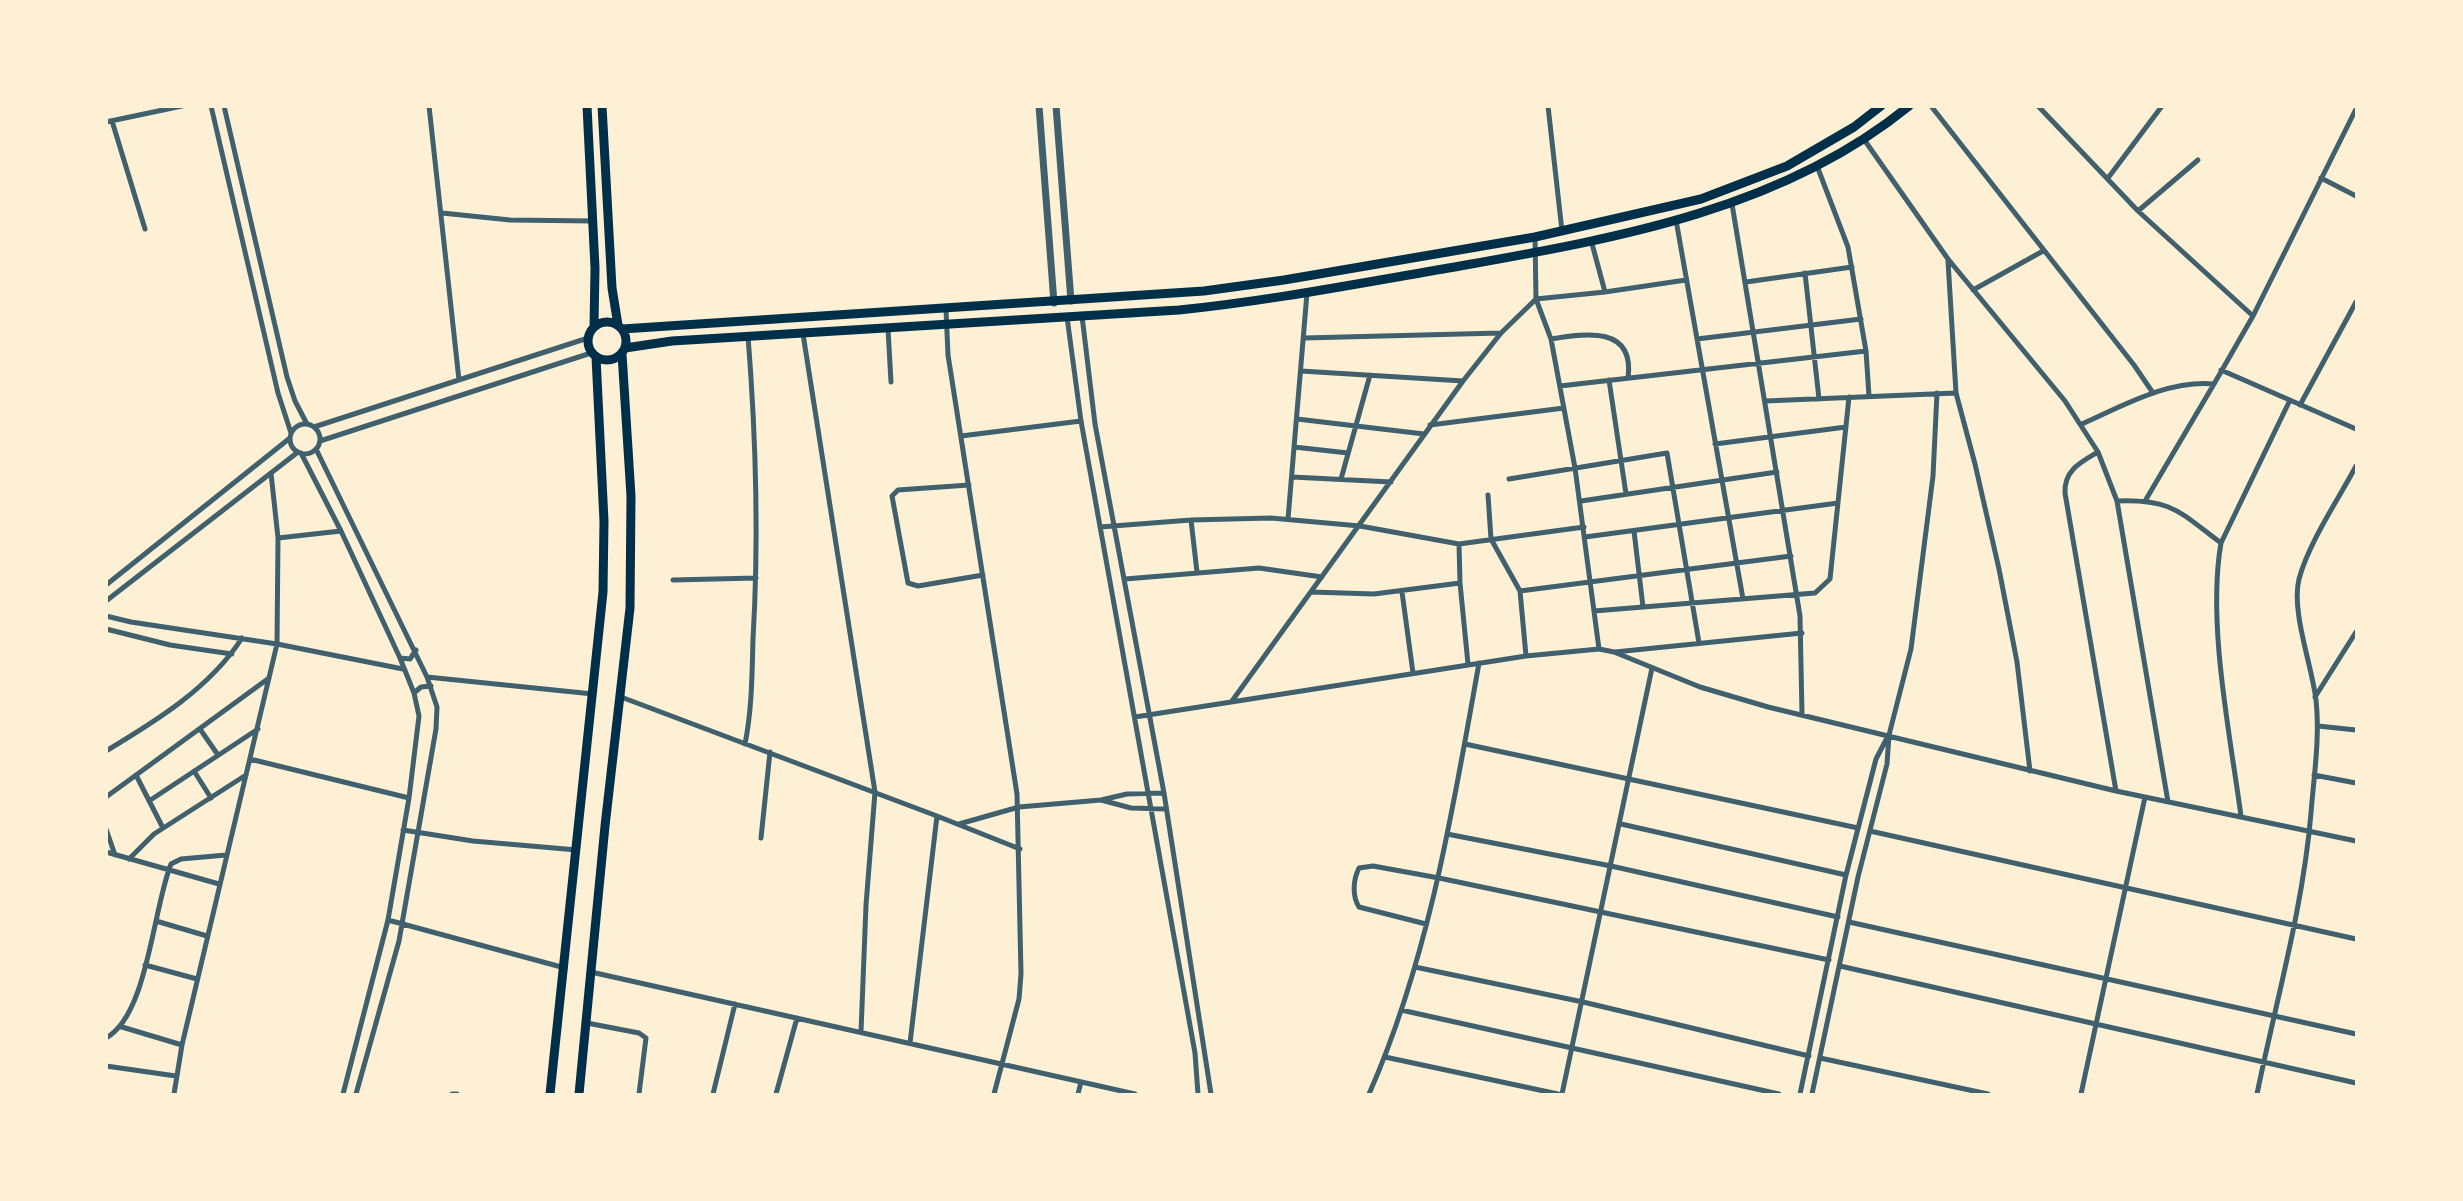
<!DOCTYPE html>
<html>
<head>
<meta charset="utf-8">
<style>
	body { margin:0 }
	#map { position:relative; width:2463px; height:1201px; overflow:hidden; background:#fdf0d5; font-family:"DM Sans",sans-serif }
	canvas { display:block }
	.frame { position:absolute; inset:0; border:108px solid #fdf0d5; pointer-events:none }
</style>
</head>
<body>
<div id="map">
<canvas width="2463" height="1201"></canvas>
<div class="frame"></div>
</div>
<script>
const c = document.querySelector('canvas').getContext('2d');
c.lineJoin = 'round';
function stroke(path, color, width, dash) { c.strokeStyle = color; c.lineWidth = width; c.lineCap = dash ? 'butt' : 'round'; c.setLineDash(dash || []); c.stroke(path); }
stroke(new Path2D(`
	M 211,106 L 278,393 L 291,433
	M 224,106 L 287,377 L 295,401 L 307,424
	M 429,106 L 459,380
	M 1548,106 L 1562,231
	M 1931,106 L 2134,365 L 2153,393
	M 2038,106 L 2138,211 L 2253,316
	M 112,121 L 145,229
	M 106,122 L 182,106
	M 1863,138 L 1948,259 L 2065,401 L 2098,452 L 2117,501 L 2168,802
	M 1817,166 L 1848,247 L 1866,351 L 1869,396
	M 2108,178 L 2162,106
	M 2321,178 L 2356,196
	M 1732,204 L 1800,616 L 1802,714
	M 2138,211 L 2198,160
	M 442,213 L 510,220 L 593,221
	M 1676,220 L 1743,599
	M 1591,240 L 1605,292
	M 1948,261 L 1956,393 L 1975,464 L 1999,569 L 2017,662 L 2030,771
	M 1805,273 L 1819,399
	M 1746,282 L 1852,267
	M 1973,290 L 2043,251
	M 946,310 L 948,355 L 1017,794 L 1021,974 L 1019,999 L 994,1094
	M 1082,316 L 1095,424 L 1164,793 L 1211,1094
	M 1067,317 L 1081,421 L 1195,1053 L 1198,1094
	M 888,329 L 891,382
	M 803,334 L 875,792 L 866,905 L 861,1032
	M 1304,338 L 1501,333
	M 1551,339 C 1586,333 1635,326 1628,378
	M 1697,339 L 1861,319
	M 2221,370 L 2356,429
	M 1301,371 L 1463,381
	M 1609,380 L 1626,494
	M 1560,386 L 1866,351
	M 1765,401 L 1956,393
	M 2300,405 L 2356,302
	M 1297,419 L 1424,434
	M 2082,424 C 2123,406 2167,380 2214,384 L 2253,316 L 2356,109
	M290 439a15 15 0 1 1 30 0a15 15 0 1 1-30 0Z
	M 1430,425 L 1564,408
	M 314,427 L 588,338
	M 961,436 L 1081,421
	M 320,441 L 591,353
	M 1715,444 L 1846,427
	M 1294,447 L 1348,453
	M 316,449 L 427,677 L 437,707 L 436,729 L 399,941 L 356,1094
	M 2098,452 C 2081,462 2064,470 2065,493 L 2116,791
	M 301,453 L 341,531 L 400,658 L 414,693 L 419,716 L 409,798 L 388,920 L 343,1094
	M 1292,477 L 1391,482
	M 1341,479 L 1370,375
	M 1509,479 L 1667,453 L 1699,643
	M 969,485 L 898,490 L 892,496 L 908,583 L 918,586 L 983,575
	M 1488,495 L 1491,539 L 1520,591 L 1526,656
	M 1581,501 L 1777,472
	M 2117,501 C 2173,499 2179,512 2221,543 C 2207,623 2230,734 2241,816
	M 2145,501 L 2214,384
	M 1288,519 L 1307,293
	M 1191,520 L 1197,572
	M 1100,527 L 1191,520 L 1271,518 L 1360,526 L 1459,544 L 1584,527
	M 1634,531 L 1643,607
	M 1585,537 L 1838,503
	M 278,538 L 341,531
	M 2221,543 L 2290,400
	M 1459,544 L 1460,583 L 1468,664
	M 1125,579 L 1259,568 L 1322,577
	M 673,580 L 756,578
	M 106,585 L 290,438
	M 1520,591 L 1791,556
	M 1311,592 L 1374,594 L 1460,583
	M 1402,592 L 1413,673
	M 106,601 L 298,452
	M 1594,611 L 1815,593 L 1830,579 L 1849,397
	M 106,616 L 131,622 L 277,644 L 403,669
	M 106,629 L 170,645 L 232,654
	M 1599,649 L 1575,468 L 1551,339 L 1536,299 L 1605,292 L 1686,280
	M 1615,652 L 1802,633
	M 400,658 L 410,659 L 416,650
	M 427,677 L 593,694
	M 414,693 L 421,687 L 431,686
	M 621,697 L 937,816
	M 2315,697 L 2356,632
	M 1232,701 L 1463,381 L 1501,333 L 1536,299 L 1535,237
	M 1135,717 L 1526,656 L 1599,649 L 1614,652 L 1700,687 L 1768,707 L 2116,791 L 2356,841
	M 2318,726 L 2356,730
	M 200,729 L 218,755
	M 745,744 C 752,709 752,674 753,639 C 759,538 756,437 748,336
	M 1465,744 L 1858,828
	M 106,751 C 156,721 210,688 242,638
	M 250,759 L 409,798
	M 194,771 L 211,798
	M 136,775 L 163,828
	M 2314,775 L 2356,783
	M 106,797 L 269,678
	M 1101,800 L 1131,808 L 1166,809
	M 149,801 L 258,729
	M 959,824 L 1019,807 L 1101,800 L 1127,794 L 1164,793
	M 1621,824 L 1846,875
	M 106,829 L 115,855
	M 403,830 L 473,841 L 577,850
	M 1870,831 L 2356,939
	M 1447,834 L 1611,866 L 1838,917
	M 761,838 L 770,752
	M 106,852 L 219,884
	M 129,859 L 154,834 L 246,775
	M 388,920 L 565,968
	M 156,921 L 207,936
	M 1849,922 L 2356,1034
	M 1426,924 L 1359,907 C 1352,896 1353,880 1359,868 L 1373,866 L 1439,878 L 1829,960
	M 145,965 L 197,979
	M 1840,966 L 2356,1083
	M 1415,967 L 1583,1002 L 1809,1056
	M 591,972 L 1135,1094
	M 1401,1010 L 1779,1094
	M 587,1023 L 639,1033 L 646,1038 L 639,1094
	M 122,1027 L 182,1045
	M 106,1038 C 148,1015 153,908 171,864 L 181,859 L 226,855
	M 910,1043 L 937,816 L 1020,849
	M 1385,1057 L 1558,1094
	M 1820,1058 L 1988,1094
	M 106,1066 L 176,1076
	M 174,1094 L 182,1045 L 277,644 L 278,538 L 271,473
	M 452,1094 L 457,1094
	M 713,1094 L 735,1004
	M 776,1094 L 797,1018
	M 1078,1094 L 1081,1082
	M 1369,1094 C 1429,958 1453,809 1479,663
	M 1562,1094 L 1652,668
	M 1800,1094 L 1846,875 L 1876,759 L 1888,736
	M 1812,1094 L 1858,877 L 1887,764 L 1889,735 L 1911,649 L 1933,476 L 1937,393
	M 2081,1094 L 2145,797
	M 2257,1094 C 2276,1001 2303,908 2311,813 C 2314,775 2320,738 2316,700 C 2312,665 2291,612 2299,579 C 2309,542 2338,500 2356,466`), '#3f606c', 5);
stroke(new Path2D(`
	M 1039,106 L 1054,303
	M 1056,106 L 1071,301`), '#3f606c', 7);
stroke(new Path2D(`
	M 587,106 L 595,268 L 594,327
	M 602,106 L 612,288 L 618,325
	M588 341a19 19 0 1 1 38 0a19 19 0 1 1-38 0Z
	M 622,329 L 1204,291 L 1284,280 L 1535,237 L 1701,199 L 1787,166 L 1854,127 L 1881,106
	M 625,348 L 672,341 L 1179,310 C 1268,301 1355,284 1443,269 C 1605,240 1778,213 1909,106
	M 550,1094 L 603,592 L 604,521 L 596,357
	M 579,1094 L 605,826 L 630,608 L 631,496 L 622,354`), '#003049', 9);
</script>
</body>
</html>
